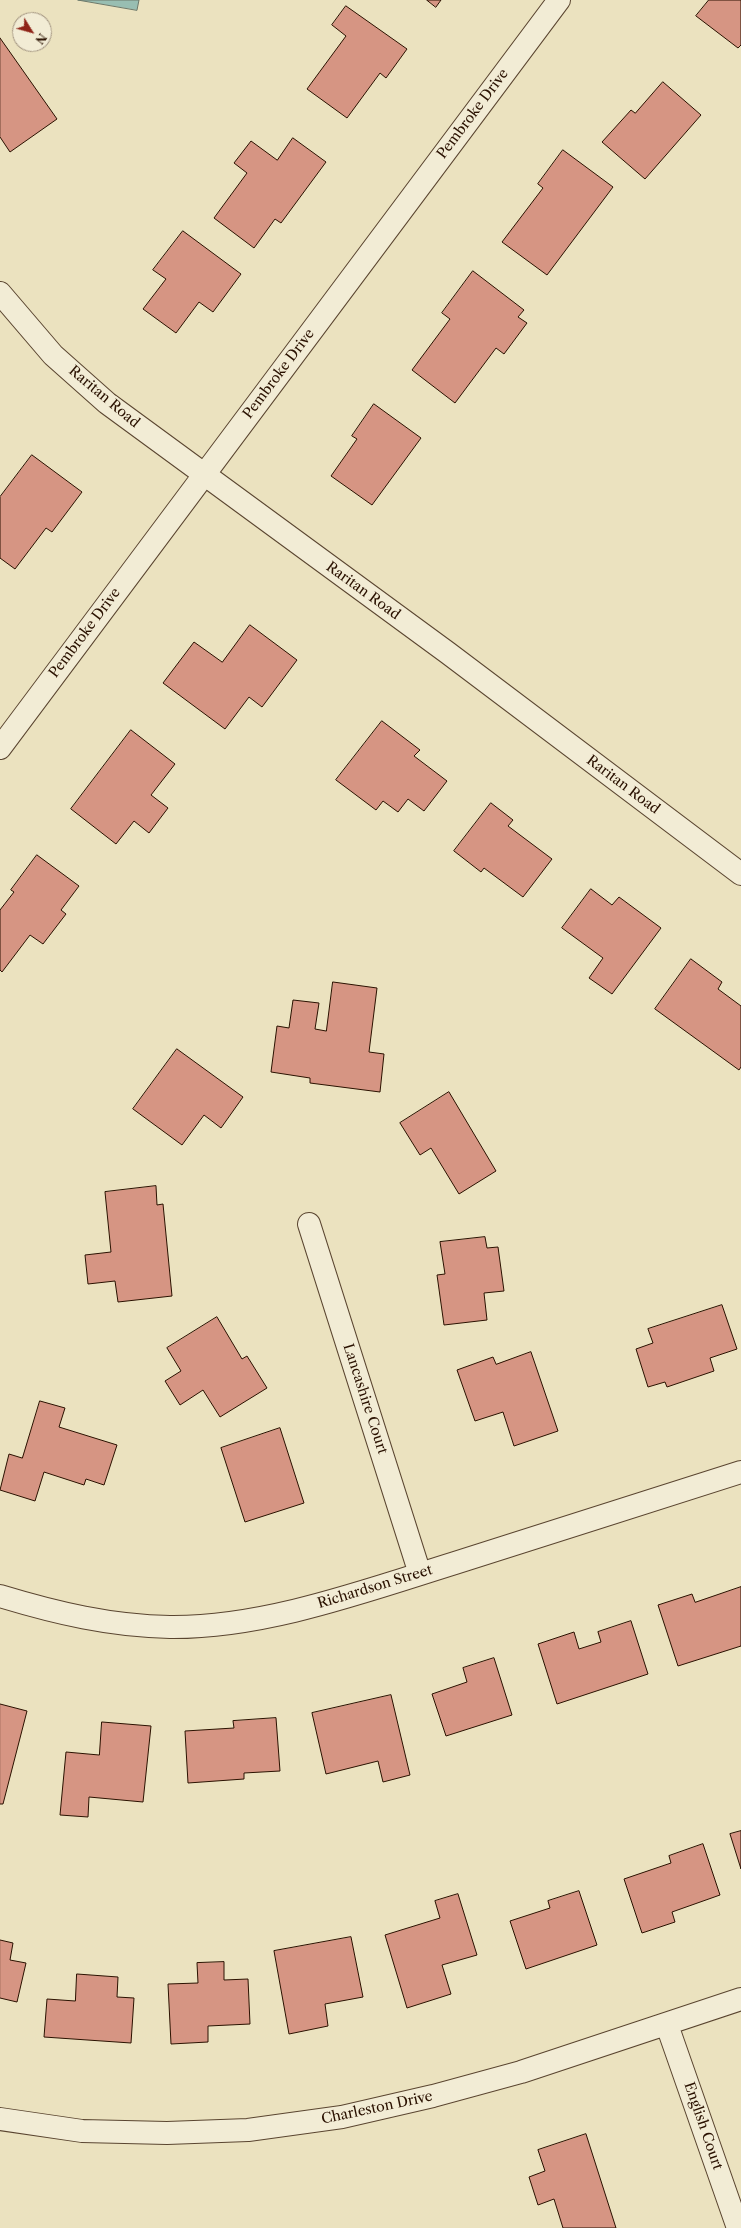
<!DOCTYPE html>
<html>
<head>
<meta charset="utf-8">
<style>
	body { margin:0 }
	#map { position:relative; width:741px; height:2228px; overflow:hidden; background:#ebe2bf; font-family:"Libre Caslon Text",serif }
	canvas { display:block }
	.north { position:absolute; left:12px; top:12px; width:40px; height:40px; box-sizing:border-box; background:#f2ecd5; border:1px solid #a29480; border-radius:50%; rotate:127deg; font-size:11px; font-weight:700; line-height:16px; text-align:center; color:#2a1100 }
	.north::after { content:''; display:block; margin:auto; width:14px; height:18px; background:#8f2418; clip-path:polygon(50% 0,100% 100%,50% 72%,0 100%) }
</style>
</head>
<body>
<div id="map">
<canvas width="741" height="2228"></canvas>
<div class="north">N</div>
</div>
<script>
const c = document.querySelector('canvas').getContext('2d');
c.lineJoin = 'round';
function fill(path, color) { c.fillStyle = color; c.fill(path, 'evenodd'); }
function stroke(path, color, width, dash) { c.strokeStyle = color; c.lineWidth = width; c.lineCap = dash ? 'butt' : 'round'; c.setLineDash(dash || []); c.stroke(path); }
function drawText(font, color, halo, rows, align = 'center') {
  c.font = font + ' "Libre Caslon Text",serif'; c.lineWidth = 4; c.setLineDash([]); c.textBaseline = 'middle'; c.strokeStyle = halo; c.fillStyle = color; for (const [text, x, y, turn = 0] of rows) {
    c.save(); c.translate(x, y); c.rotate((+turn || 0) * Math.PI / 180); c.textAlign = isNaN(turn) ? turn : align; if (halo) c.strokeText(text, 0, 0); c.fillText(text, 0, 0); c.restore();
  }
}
const water = new Path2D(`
	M 78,0 L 139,0 L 137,10 Z`);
fill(water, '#98beb2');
stroke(water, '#6c796b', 1);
const building = new Path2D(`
	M 427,0 L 441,0 L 436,7 Z
	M 709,0 L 741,0 L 741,45 L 738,48 L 696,16 Z
	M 346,6 L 407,49 L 386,78 L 380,73 L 347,118 L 307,89 L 346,36 L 332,25 Z
	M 0,38 L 57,119 L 10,152 L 0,137 Z
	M 663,82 L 701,115 L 645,179 L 602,142 L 631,110 L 635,113 Z
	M 293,138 L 326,162 L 281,223 L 275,219 L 254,248 L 214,218 L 247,173 L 234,163 L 251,141 L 277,160 Z
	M 563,150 L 613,187 L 547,275 L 502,242 L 543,188 L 538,184 Z
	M 183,231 L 241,274 L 213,312 L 199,302 L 176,333 L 143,309 L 166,279 L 153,270 Z
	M 473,271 L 524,310 L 518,317 L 527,323 L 504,354 L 496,348 L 455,403 L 412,370 L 450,319 L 442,313 Z
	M 374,404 L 421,438 L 372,505 L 331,476 L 357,439 L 352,436 Z
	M 32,455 L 82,492 L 52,532 L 46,528 L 15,569 L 0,558 L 0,497 Z
	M 250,625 L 297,660 L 262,707 L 249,697 L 225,729 L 163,683 L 194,642 L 222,662 Z
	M 382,721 L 420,750 L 414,756 L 447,781 L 424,811 L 408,799 L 398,812 L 383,801 L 376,810 L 336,780 Z
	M 131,730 L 175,764 L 151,795 L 168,808 L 149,833 L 134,821 L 116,844 L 71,809 Z
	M 491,803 L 513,820 L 508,826 L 552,859 L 523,897 L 484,868 L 481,872 L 454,851 Z
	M 37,855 L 79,886 L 61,910 L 66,914 L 43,944 L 30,935 L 2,972 L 0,970 L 0,910 L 14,892 L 11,890 Z
	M 591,889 L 612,905 L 619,897 L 661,928 L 612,994 L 589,978 L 603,958 L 562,928 Z
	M 691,959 L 722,982 L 718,989 L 741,1006 L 741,1067 L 739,1070 L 655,1009 Z
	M 333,982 L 377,988 L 369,1052 L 384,1054 L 380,1092 L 310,1083 L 310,1078 L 271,1072 L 277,1026 L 289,1028 L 293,1000 L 319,1003 L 315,1029 L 326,1031 Z
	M 177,1049 L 243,1097 L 221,1128 L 204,1115 L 182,1145 L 133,1109 Z
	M 449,1092 L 496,1171 L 459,1194 L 431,1148 L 420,1155 L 400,1123 Z
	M 156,1186 L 157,1205 L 163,1204 L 172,1296 L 118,1302 L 115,1281 L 88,1284 L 85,1255 L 111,1252 L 105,1192 Z
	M 485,1237 L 487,1248 L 498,1247 L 504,1291 L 484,1293 L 487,1320 L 444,1325 L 437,1275 L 445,1274 L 440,1242 Z
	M 722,1305 L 737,1349 L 710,1358 L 714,1371 L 667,1387 L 665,1382 L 648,1387 L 636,1349 L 653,1343 L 648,1329 Z
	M 217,1317 L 242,1359 L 247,1356 L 267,1388 L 220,1417 L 203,1390 L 180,1405 L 165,1381 L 181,1371 L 167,1348 Z
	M 531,1352 L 558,1431 L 514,1446 L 503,1412 L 475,1421 L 457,1370 L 493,1357 L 496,1364 Z
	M 40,1401 L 65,1408 L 59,1427 L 117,1445 L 104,1485 L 86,1479 L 84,1485 L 44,1472 L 35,1501 L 0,1490 L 9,1454 L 22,1458 Z
	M 280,1428 L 304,1503 L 245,1522 L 221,1448 Z
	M 741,1587 L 741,1646 L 678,1666 L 658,1605 L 692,1594 L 695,1602 Z
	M 631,1621 L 648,1674 L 557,1704 L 538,1644 L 574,1632 L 579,1649 L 601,1642 L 598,1632 Z
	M 494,1658 L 512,1715 L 446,1736 L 432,1694 L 467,1682 L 463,1668 Z
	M 391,1695 L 410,1775 L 383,1782 L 378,1761 L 326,1774 L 312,1713 Z
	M 0,1704 L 27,1711 L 3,1804 L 0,1804 Z
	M 276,1718 L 280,1771 L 244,1773 L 244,1779 L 188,1783 L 185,1731 L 234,1728 L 233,1721 Z
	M 102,1722 L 151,1726 L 143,1802 L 89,1797 L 88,1817 L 60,1815 L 66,1752 L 99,1755 Z
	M 741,1831 L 741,1869 L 730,1834 Z
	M 703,1844 L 720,1895 L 672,1912 L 675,1922 L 642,1933 L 624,1879 L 671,1863 L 669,1856 Z
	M 579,1891 L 597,1945 L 526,1969 L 510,1921 L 550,1908 L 548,1901 Z
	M 458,1894 L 477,1955 L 442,1965 L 451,1994 L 407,2008 L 385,1935 L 440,1918 L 435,1901 Z
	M 351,1937 L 363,1997 L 325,2004 L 328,2026 L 289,2034 L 274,1951 Z
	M 0,1940 L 13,1943 L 10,1960 L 26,1963 L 17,2002 L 0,1998 Z
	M 224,1962 L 224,1980 L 248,1979 L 250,2024 L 208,2026 L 208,2042 L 171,2044 L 168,1984 L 198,1983 L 197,1963 Z
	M 77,1974 L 118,1977 L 117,1997 L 134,1998 L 131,2043 L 44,2037 L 47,1999 L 75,2001 Z
	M 586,2134 L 616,2228 L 563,2228 L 554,2199 L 538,2205 L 529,2177 L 545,2171 L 538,2150 Z`);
fill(building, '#d69583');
stroke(building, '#2a1100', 1);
const minor = new Path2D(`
	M 0,293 L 53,355 L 107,403 L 448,653 L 741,874
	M 0,748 L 559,0
	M 309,1224 L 420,1574
	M 0,1596 C 56,1613 111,1626 170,1627 C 264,1628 365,1591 455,1563 C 550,1533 646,1502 741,1472
	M 667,2025 L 738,2228
	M 0,2119 L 82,2131 L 167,2133 L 248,2130 L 342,2117 L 433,2096 L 521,2072 L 741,1999`);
stroke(minor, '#5a4530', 24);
stroke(minor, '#f2ecd5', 22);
drawText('14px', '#2a1100', '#f2ecd5', [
	["Pembroke Drive",473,114,-53],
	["Pembroke Drive",279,374,-53],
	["Raritan Road",104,397,40],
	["Raritan Road",363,591,36],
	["Pembroke Drive",85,633,-53],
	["Raritan Road",623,785,37],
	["Lancashire Court",365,1399,72],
	["Richardson Street",375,1587,-17],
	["Charleston Drive",377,2108,-12],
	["English Court",703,2126,71]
]);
</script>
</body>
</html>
